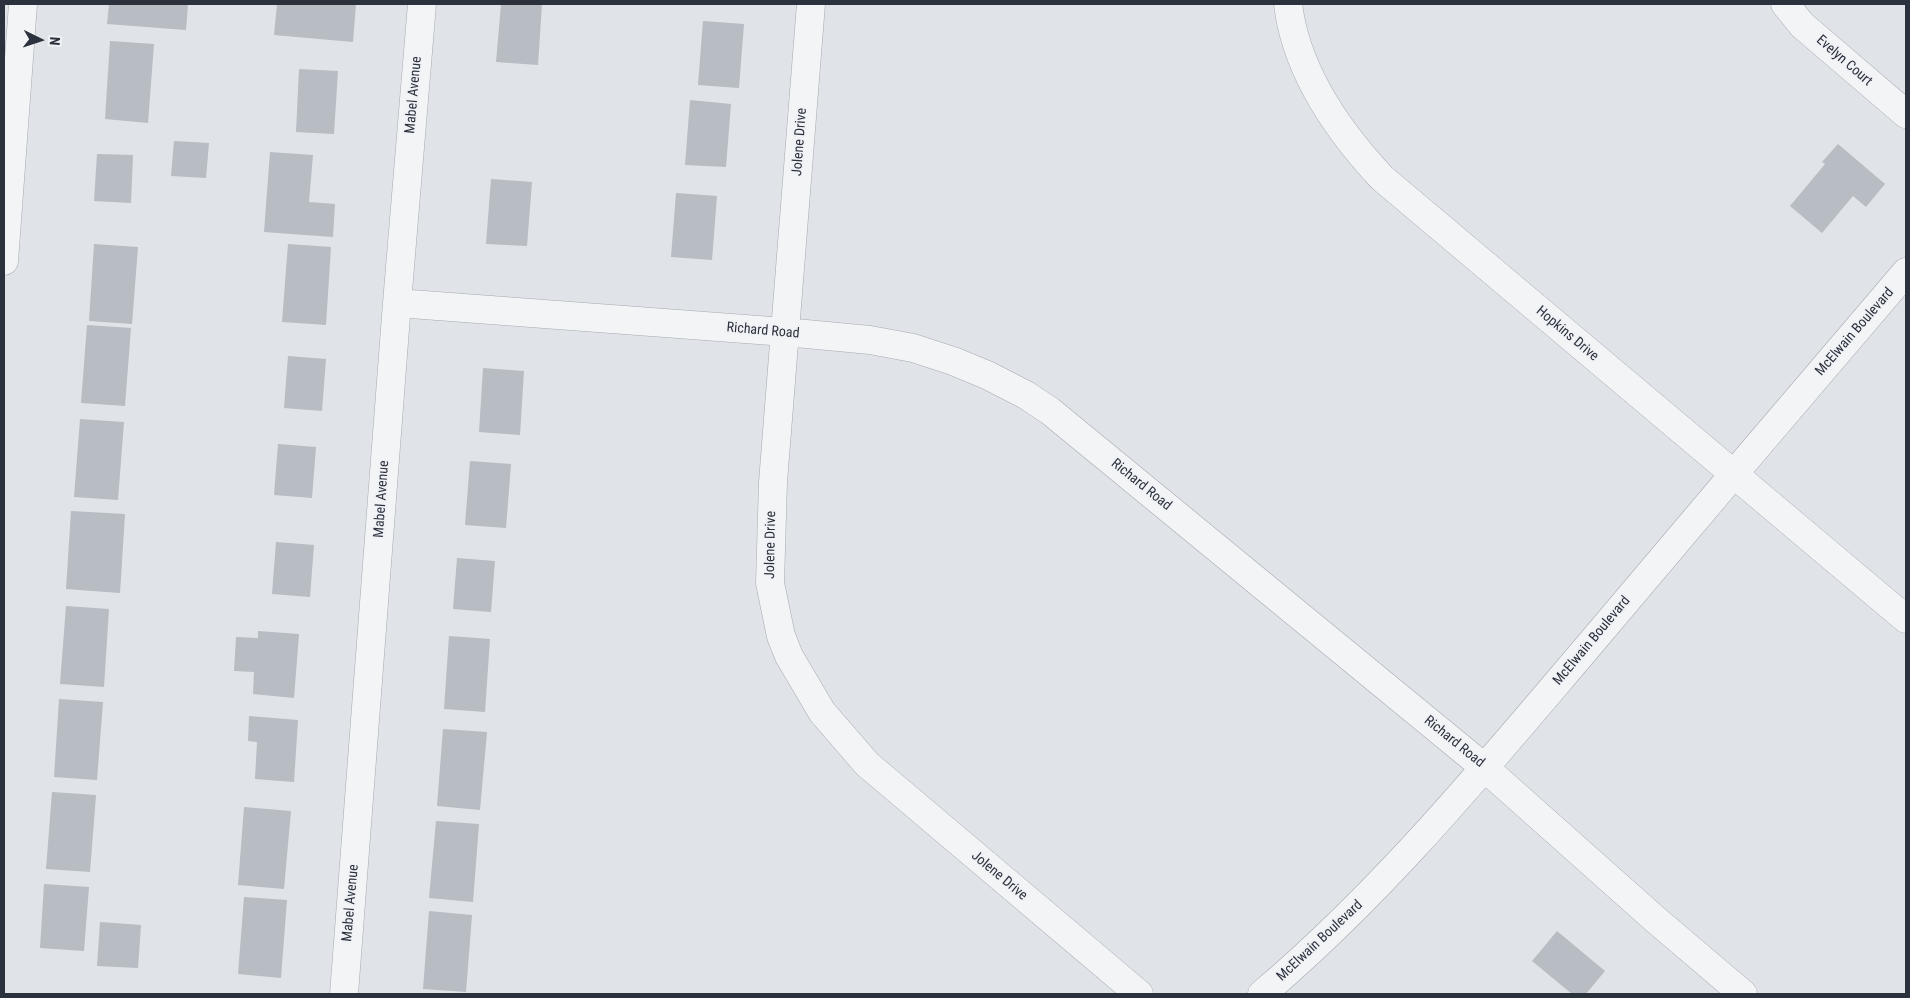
<!DOCTYPE html>
<html>
<head>
<meta charset="utf-8">
<style>
	body { margin:0 }
	#map { position:relative; width:1910px; height:998px; overflow:hidden; background:#e0e3e7; font-family:"Roboto Condensed",sans-serif }
	canvas { display:block }
	.frame { position:absolute; inset:0; border:5px solid #2b313d; pointer-events:none }
	.north { position:absolute; left:15px; top:15px; width:50px; height:50px; -webkit-text-stroke:4px #f0f2f5; paint-order:stroke; rotate:94deg; font-size:14px; font-weight:700; line-height:20px; text-align:center; color:#2b313d }
	.north::after { content:''; display:block; margin:auto; width:18px; height:22px; background:#2b313d; clip-path:polygon(50% 0,100% 100%,50% 72%,0 100%) }
</style>
</head>
<body>
<div id="map">
<canvas width="1910" height="998"></canvas>
<div class="frame"></div>
<div class="north">N</div>
</div>
<script>
const c = document.querySelector('canvas').getContext('2d');
c.lineJoin = 'round';
function fill(path, color) { c.fillStyle = color; c.fill(path, 'evenodd'); }
function stroke(path, color, width, dash) { c.strokeStyle = color; c.lineWidth = width; c.lineCap = dash ? 'butt' : 'round'; c.setLineDash(dash || []); c.stroke(path); }
function drawText(font, color, halo, rows, align = 'center') {
  c.font = font + ' "Roboto Condensed",sans-serif'; c.lineWidth = 4; c.setLineDash([]); c.textBaseline = 'middle'; c.strokeStyle = halo; c.fillStyle = color; for (const [text, x, y, turn = 0] of rows) {
    c.save(); c.translate(x, y); c.rotate((+turn || 0) * Math.PI / 180); c.textAlign = isNaN(turn) ? turn : align; if (halo) c.strokeText(text, 0, 0); c.fillText(text, 0, 0); c.restore();
  }
}
fill(new Path2D(`
	M 109,4 L 188,4 L 186,30 L 107,24 Z
	M 277,4 L 356,4 L 353,42 L 274,35 Z
	M 501,4 L 542,4 L 538,65 L 496,62 Z
	M 703,21 L 744,24 L 739,88 L 698,85 Z
	M 110,41 L 154,44 L 148,123 L 105,119 Z
	M 299,69 L 338,71 L 334,134 L 296,132 Z
	M 690,100 L 731,104 L 726,167 L 685,165 Z
	M 174,141 L 209,143 L 206,178 L 171,176 Z
	M 1838,144 L 1885,184 L 1866,207 L 1853,196 L 1822,233 L 1790,206 L 1825,164 L 1822,162 Z
	M 270,152 L 313,155 L 309,202 L 335,204 L 333,237 L 264,232 Z
	M 97,154 L 133,155 L 131,203 L 94,201 Z
	M 491,179 L 532,182 L 527,246 L 486,244 Z
	M 676,193 L 717,196 L 712,260 L 671,257 Z
	M 94,244 L 138,247 L 132,324 L 89,321 Z
	M 288,244 L 331,247 L 326,325 L 282,322 Z
	M 87,325 L 131,328 L 125,406 L 81,403 Z
	M 288,356 L 326,359 L 322,411 L 284,408 Z
	M 483,368 L 524,371 L 520,435 L 479,432 Z
	M 80,419 L 124,422 L 118,500 L 74,497 Z
	M 278,444 L 316,447 L 312,498 L 274,495 Z
	M 470,461 L 511,464 L 506,528 L 465,525 Z
	M 71,511 L 125,514 L 120,593 L 66,589 Z
	M 276,542 L 314,545 L 310,597 L 272,594 Z
	M 457,558 L 495,561 L 491,612 L 453,609 Z
	M 66,606 L 109,609 L 104,687 L 60,684 Z
	M 258,631 L 299,634 L 294,698 L 253,694 L 254,672 L 234,671 L 236,637 L 258,638 Z
	M 449,636 L 490,639 L 485,712 L 444,709 Z
	M 59,699 L 103,702 L 97,780 L 54,777 Z
	M 249,716 L 298,720 L 294,782 L 255,779 L 257,742 L 248,741 Z
	M 443,729 L 487,732 L 480,810 L 437,806 Z
	M 52,792 L 96,795 L 90,872 L 46,869 Z
	M 244,807 L 291,811 L 284,889 L 238,885 Z
	M 436,821 L 479,824 L 473,902 L 429,898 Z
	M 44,884 L 89,887 L 84,951 L 40,948 Z
	M 244,897 L 287,900 L 281,978 L 238,974 Z
	M 429,911 L 472,915 L 466,992 L 423,989 Z
	M 100,922 L 141,925 L 138,968 L 97,966 Z
	M 1557,931 L 1605,971 L 1586,994 L 1572,994 L 1532,961 Z`), '#b8bcc3');
const minor = new Path2D(`
	M 811,4 L 773,482 L 770,583 L 781,636 L 789,656 L 822,712 L 867,764 L 1139,994
	M 1288,4 C 1296,71 1337,130 1382,178 L 1906,619
	M 1785,4 L 1802,25 L 1906,114
	M 4,261 L 23,4
	M 397,303 L 785,332 L 870,340 L 913,348 L 953,361 L 987,375 L 1026,395 L 1050,411 L 1485,768 L 1656,920 L 1743,994
	M 344,994 L 397,303 L 422,4`);
const tertiary = new Path2D(`
	M 1262,994 C 1385,890 1487,765 1591,643 C 1695,519 1801,395 1906,272`);
stroke(minor, '#a6aab1', 29);
stroke(tertiary, '#a6aab1', 29);
stroke(minor, '#f2f4f6', 28);
stroke(tertiary, '#f2f4f6', 28);
drawText('14px', '#2b313d', '#f0f2f5', [
	["Evelyn Court",1844,61,41],
	["Mabel Avenue",414,95,-85],
	["Jolene Drive",800,142,-86],
	["Richard Road",763,331,5],
	["McElwain Boulevard",1855,332,-49],
	["Hopkins Drive",1567,334,40],
	["Richard Road",1141,485,39],
	["Mabel Avenue",382,499,-86],
	["Jolene Drive",771,545,-89],
	["McElwain Boulevard",1592,641,-50],
	["Richard Road",1454,742,39],
	["Jolene Drive",999,876,40],
	["Mabel Avenue",351,903,-85],
	["McElwain Boulevard",1320,941,-43]
]);
</script>
</body>
</html>
